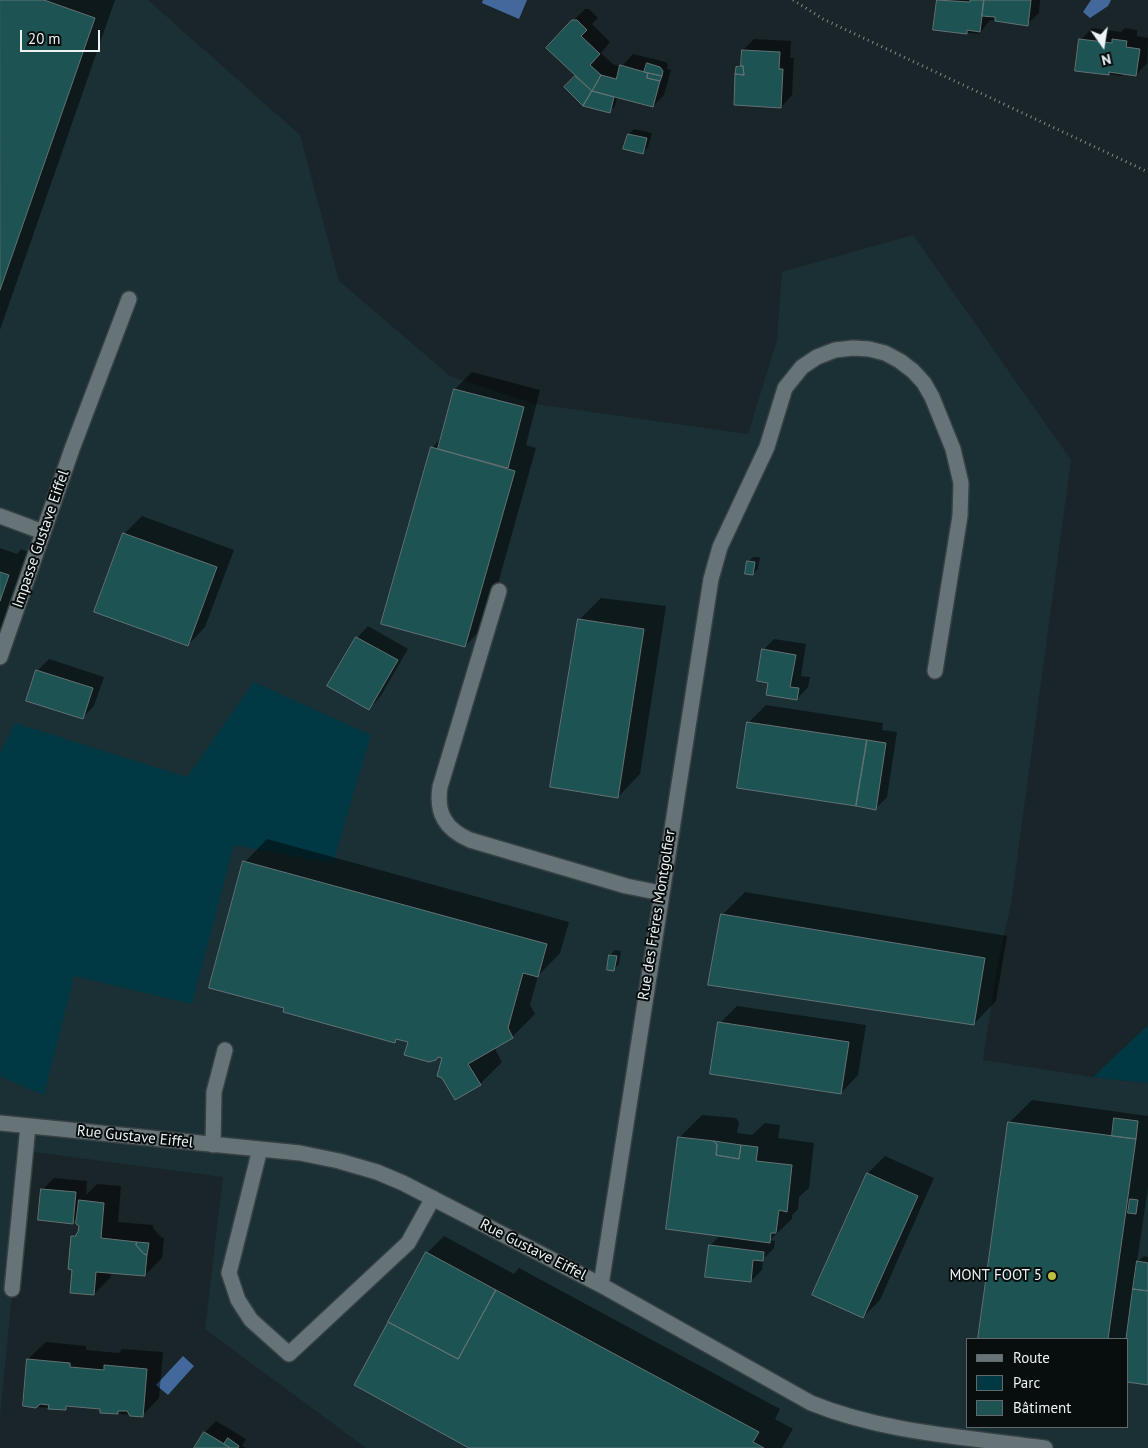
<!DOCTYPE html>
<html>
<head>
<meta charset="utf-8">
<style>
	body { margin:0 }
	#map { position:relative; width:1148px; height:1448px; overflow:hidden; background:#192528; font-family:"PT Sans",sans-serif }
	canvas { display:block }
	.legend { position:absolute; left:966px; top:1338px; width:162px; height:90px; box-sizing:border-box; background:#080d0e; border:1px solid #63696a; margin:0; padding:6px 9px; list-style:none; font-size:15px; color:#ebf3f5 }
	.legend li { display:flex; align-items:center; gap:10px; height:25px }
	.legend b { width:25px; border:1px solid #63696a }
	.north { position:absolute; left:1078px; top:20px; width:50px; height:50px; -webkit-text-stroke:4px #080d0e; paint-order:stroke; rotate:167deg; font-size:14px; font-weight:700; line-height:20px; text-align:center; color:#ebf3f5 }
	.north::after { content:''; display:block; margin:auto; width:18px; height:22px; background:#ebf3f5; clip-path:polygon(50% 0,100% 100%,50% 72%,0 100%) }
	.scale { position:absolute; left:20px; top:30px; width:80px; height:22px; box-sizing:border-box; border:2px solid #ebf3f5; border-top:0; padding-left:6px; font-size:15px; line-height:18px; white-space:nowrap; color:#ebf3f5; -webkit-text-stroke:4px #080d0e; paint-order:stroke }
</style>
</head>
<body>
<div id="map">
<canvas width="1148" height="1448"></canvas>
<ul class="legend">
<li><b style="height:6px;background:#667478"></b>Route</li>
<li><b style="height:14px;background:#003944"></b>Parc</li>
<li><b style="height:14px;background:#1d5352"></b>Bâtiment</li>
</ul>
<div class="north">N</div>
<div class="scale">20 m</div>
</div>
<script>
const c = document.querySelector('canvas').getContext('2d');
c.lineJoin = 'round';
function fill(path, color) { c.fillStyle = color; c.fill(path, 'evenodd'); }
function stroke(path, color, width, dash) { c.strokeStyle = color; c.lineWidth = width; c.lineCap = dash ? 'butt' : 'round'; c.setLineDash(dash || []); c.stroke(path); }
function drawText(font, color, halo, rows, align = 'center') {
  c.font = font + ' "PT Sans",sans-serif'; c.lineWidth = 4; c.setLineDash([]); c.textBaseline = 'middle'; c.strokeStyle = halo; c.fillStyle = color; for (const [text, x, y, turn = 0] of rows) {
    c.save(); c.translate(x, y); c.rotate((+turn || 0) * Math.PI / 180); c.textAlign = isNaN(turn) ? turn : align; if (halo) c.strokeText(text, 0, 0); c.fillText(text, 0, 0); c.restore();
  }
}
fill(new Path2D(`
	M 0,0 L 148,0 L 300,135 L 339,281 L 450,376 L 535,404 L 748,434 L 777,340 L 782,272 L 913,235 L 1071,460 L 1011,904 L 997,967 L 983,1060 L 1093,1077 L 1148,1083 L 1148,1448 L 366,1448 L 205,1329 L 223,1177 L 26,1151 L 0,1416 ZM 967,1339 L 1127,1339 L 1127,1427 L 967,1427 Z`), '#1b3035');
fill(new Path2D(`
	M 254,682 L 371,735 L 333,863 L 234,845 L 192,1004 L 74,976 L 44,1095 L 0,1076 L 0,753 L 15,723 L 187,777 Z
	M 1148,1025 L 1148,1083 L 1093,1077 Z`), '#003944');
fill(new Path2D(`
	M 483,0 L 527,0 L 519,19 L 482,3 Z
	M 1091,0 L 1111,0 L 1108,6 L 1090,18 L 1083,12 Z
	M 183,1356 L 194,1366 L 168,1395 L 156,1385 Z`), '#43699c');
fill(new Path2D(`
	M 0,0 L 115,0 L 0,330 Z
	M 939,0 L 1040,0 L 1039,13 L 1027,24 L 990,20 L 979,34 L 935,29 Z
	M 585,9 L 589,9 L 598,18 L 592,24 L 610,42 L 601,53 L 613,64 L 621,67 L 633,54 L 666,62 L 668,65 L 667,69 L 671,70 L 664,95 L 653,106 L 617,97 L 615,106 L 609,112 L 566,87 L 577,76 L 573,21 Z
	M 1092,28 L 1121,32 L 1125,28 L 1137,30 L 1137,36 L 1148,38 L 1147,63 L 1136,75 L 1124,73 L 1122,76 L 1110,74 L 1110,72 L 1108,74 L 1081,40 Z
	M 754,39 L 791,41 L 790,58 L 794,58 L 792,95 L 781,107 L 737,67 L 742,62 L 743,50 Z
	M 634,129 L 652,133 L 648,147 L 643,152 L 629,134 Z
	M 472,372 L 540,390 L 526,445 L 536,448 L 487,623 L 465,646 L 432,448 L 442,437 L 455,389 Z
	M 142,516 L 234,550 L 205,627 L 188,645 L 96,611 L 125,533 Z
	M 0,548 L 17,554 L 21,549 L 31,553 L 0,640 Z
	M 753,557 L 760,557 L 758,569 L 753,574 L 748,562 Z
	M 601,598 L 666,606 L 640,774 L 618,797 L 579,620 Z
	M 368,626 L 408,649 L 380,697 L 369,709 L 357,638 Z
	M 774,639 L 806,644 L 801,676 L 810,677 L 808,687 L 797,699 L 769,682 L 763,650 Z
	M 49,659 L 104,677 L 94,706 L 82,718 L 27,700 L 38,670 Z
	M 766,705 L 883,723 L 882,730 L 897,732 L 887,797 L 876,808 L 738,787 L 749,722 Z
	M 267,839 L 569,922 L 560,953 L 538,976 L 530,1005 L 535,1014 L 512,1037 L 494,1047 L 502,1062 L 480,1084 L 443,1057 L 409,1041 L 398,1038 L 395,1042 L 286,1007 L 245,862 Z
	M 745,892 L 1007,936 L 996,1001 L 974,1024 L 722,915 Z
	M 615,950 L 621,951 L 619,964 L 614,969 L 610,955 Z
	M 737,1006 L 866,1025 L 858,1075 L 841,1093 L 720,1023 Z
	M 1032,1100 L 1148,1116 L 1148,1187 L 1137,1262 L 1144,1256 L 1148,1257 L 1148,1384 L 1127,1381 L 1127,1339 L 979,1339 L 1009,1123 Z
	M 702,1115 L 736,1118 L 739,1122 L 737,1133 L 752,1135 L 765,1123 L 780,1125 L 778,1138 L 814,1143 L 809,1188 L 799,1197 L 798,1209 L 792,1215 L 792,1219 L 770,1240 L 775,1241 L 774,1248 L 763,1259 L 762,1270 L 751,1281 L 710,1246 L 720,1235 L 679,1138 Z
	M 885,1156 L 934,1178 L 880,1300 L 863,1317 L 814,1295 L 868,1173 Z
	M 54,1178 L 87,1181 L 86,1195 L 97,1184 L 121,1186 L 118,1222 L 153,1225 L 153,1228 L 161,1237 L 164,1238 L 162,1258 L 145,1275 L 111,1272 L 111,1277 L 94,1294 L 73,1236 L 80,1229 L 78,1217 L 73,1222 L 42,1190 Z
	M 444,1236 L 514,1274 L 519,1268 L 780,1409 L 775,1419 L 793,1429 L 782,1448 L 472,1448 L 427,1253 Z
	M 46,1342 L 86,1346 L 86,1350 L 119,1353 L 122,1349 L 163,1352 L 159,1398 L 142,1416 L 101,1412 L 101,1408 L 69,1405 L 65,1409 L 38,1407 L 41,1404 L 28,1359 Z
	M 216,1421 L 246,1439 L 242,1446 L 246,1448 L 229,1448 L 230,1446 L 206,1432 L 206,1435 L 228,1448 L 195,1448 L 205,1432 Z`), '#0007');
const building = new Path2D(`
	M 0,0 L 44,0 L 95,18 L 0,290 Z
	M 937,0 L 970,2 L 970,0 L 984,0 L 980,32 L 967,30 L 967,34 L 933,30 Z
	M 984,0 L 1031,0 L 1028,26 L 995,21 L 995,17 L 982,16 Z
	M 572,20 L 577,20 L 587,30 L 581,36 L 600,54 L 590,65 L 601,75 L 592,91 L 546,48 Z
	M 1079,39 L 1112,43 L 1112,39 L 1127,41 L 1126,47 L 1140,49 L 1136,76 L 1109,72 L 1109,75 L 1075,71 Z
	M 742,50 L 780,52 L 779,69 L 783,69 L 781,108 L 734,105 L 735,74 L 744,75 L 743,66 L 741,66 Z
	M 647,63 L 660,67 L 663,71 L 662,76 L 644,72 Z
	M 620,65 L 648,73 L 647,78 L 660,81 L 653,107 L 592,91 L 601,75 L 616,79 Z
	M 743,66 L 744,75 L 735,74 L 736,67 Z
	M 648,73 L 662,76 L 660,81 L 647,78 Z
	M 575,76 L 592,91 L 583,106 L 564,87 Z
	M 592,91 L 614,97 L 610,113 L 583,106 Z
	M 628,134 L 647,138 L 643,154 L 623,149 Z
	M 454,389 L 524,407 L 508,468 L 438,449 Z
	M 431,447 L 515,471 L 465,647 L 381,624 Z
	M 123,533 L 217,567 L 188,646 L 94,612 Z
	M 747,561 L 755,562 L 753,575 L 745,574 Z
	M 0,572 L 9,575 L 0,601 Z
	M 578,619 L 644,629 L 618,798 L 550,787 Z
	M 356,637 L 398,660 L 369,710 L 327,686 Z
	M 762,649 L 796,655 L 790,687 L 799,688 L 797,700 L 766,695 L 768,683 L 757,681 Z
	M 36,670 L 93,688 L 83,719 L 26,701 Z
	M 747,722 L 867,740 L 856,806 L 737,788 Z
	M 867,740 L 886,743 L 876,810 L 856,806 Z
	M 243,861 L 547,944 L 538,977 L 523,973 L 508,1028 L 513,1038 L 468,1064 L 481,1085 L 455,1100 L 442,1078 L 437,1076 L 442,1058 L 438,1057 L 436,1060 L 429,1062 L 404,1055 L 408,1042 L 396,1039 L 395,1043 L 283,1012 L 284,1008 L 209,988 Z
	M 721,914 L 985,958 L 974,1025 L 708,985 Z
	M 609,955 L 617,956 L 614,971 L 607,970 Z
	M 718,1022 L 849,1042 L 841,1094 L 710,1074 Z
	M 1114,1118 L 1138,1121 L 1136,1139 L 1112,1136 Z
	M 1008,1122 L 1136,1139 L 1108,1339 L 978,1339 Z
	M 678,1137 L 714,1141 L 717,1145 L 716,1155 L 739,1159 L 741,1145 L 758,1147 L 756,1161 L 792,1165 L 787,1212 L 779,1210 L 776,1233 L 771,1233 L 770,1243 L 666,1229 Z
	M 714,1141 L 741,1145 L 739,1159 L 716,1155 L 717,1145 Z
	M 867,1173 L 918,1196 L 863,1318 L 812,1295 Z
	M 41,1189 L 76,1192 L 73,1224 L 38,1220 Z
	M 1130,1199 L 1138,1200 L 1136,1214 L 1128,1213 Z
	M 79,1200 L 104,1203 L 101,1238 L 137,1242 L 136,1245 L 144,1254 L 147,1255 L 145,1276 L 96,1272 L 94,1295 L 70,1293 L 72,1270 L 68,1269 L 71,1236 L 76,1236 L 76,1234 L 78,1232 L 79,1226 L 76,1224 Z
	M 137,1242 L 149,1243 L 147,1255 L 144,1254 L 136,1245 Z
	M 709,1245 L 764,1252 L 763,1261 L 753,1260 L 751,1282 L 705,1277 Z
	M 426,1252 L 496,1290 L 458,1359 L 388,1322 Z
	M 1137,1261 L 1148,1263 L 1148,1291 L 1133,1289 Z
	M 1133,1289 L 1148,1291 L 1148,1385 L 1127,1382 L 1126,1339 Z
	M 496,1290 L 759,1432 L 753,1442 L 764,1448 L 469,1448 L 354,1385 L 388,1322 L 458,1359 Z
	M 27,1359 L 70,1363 L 70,1367 L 104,1370 L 104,1365 L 147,1369 L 143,1417 L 130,1416 L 127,1411 L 118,1411 L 118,1414 L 100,1413 L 100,1409 L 66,1406 L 66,1410 L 48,1409 L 49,1405 L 40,1404 L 36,1408 L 23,1406 Z
	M 204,1432 L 224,1444 L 230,1448 L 194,1448 Z
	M 228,1438 L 239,1446 L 238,1448 L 230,1448 L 224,1444 Z`);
fill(building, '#1d5352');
stroke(building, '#637272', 1);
const minor = new Path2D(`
	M 0,516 L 43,532
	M 499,591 L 440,787 C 436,813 445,829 470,840 L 626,886 L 661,893
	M 0,657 L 72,449 L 129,299
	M 0,1123 L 300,1153 L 339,1161 L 377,1172 L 403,1183 L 601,1285 L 811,1403 C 885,1433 966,1437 1045,1448
	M 213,1145 L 214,1092 L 225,1050
	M 260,1149 L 229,1273 L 238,1300 L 251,1320 L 289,1354 L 408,1243 L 433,1198
	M 601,1285 L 711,579 L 720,547 L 767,447 L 785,388 L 802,367 L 817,357 L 835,350 L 853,348 L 869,349 L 885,353 L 900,361 L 913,371 L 924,383 L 932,397 L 953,449 L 961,483 L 960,516 L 935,671
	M 12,1289 L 28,1126`);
stroke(minor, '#374042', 18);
stroke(new Path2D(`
	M 793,0 L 823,19 L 1148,172`), '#818b8d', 3, [1, 4]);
stroke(minor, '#667478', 15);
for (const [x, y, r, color] of [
	[1052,1276,5,"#bdbf43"]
]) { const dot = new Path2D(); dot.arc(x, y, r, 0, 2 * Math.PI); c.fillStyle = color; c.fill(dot); stroke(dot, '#080d0e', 2); }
drawText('15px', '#ebf3f5', '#080d0e', [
	["Impasse Gustave Eiffel",41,539,-71],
	["Rue des Frères Montgolfier",657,915,-81],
	["Rue Gustave Eiffel",135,1137,6],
	["Rue Gustave Eiffel",533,1250,27]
]);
drawText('15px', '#ebf3f5', '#080d0e', [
	["MONT FOOT 5",1042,1276]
], 'right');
</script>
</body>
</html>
